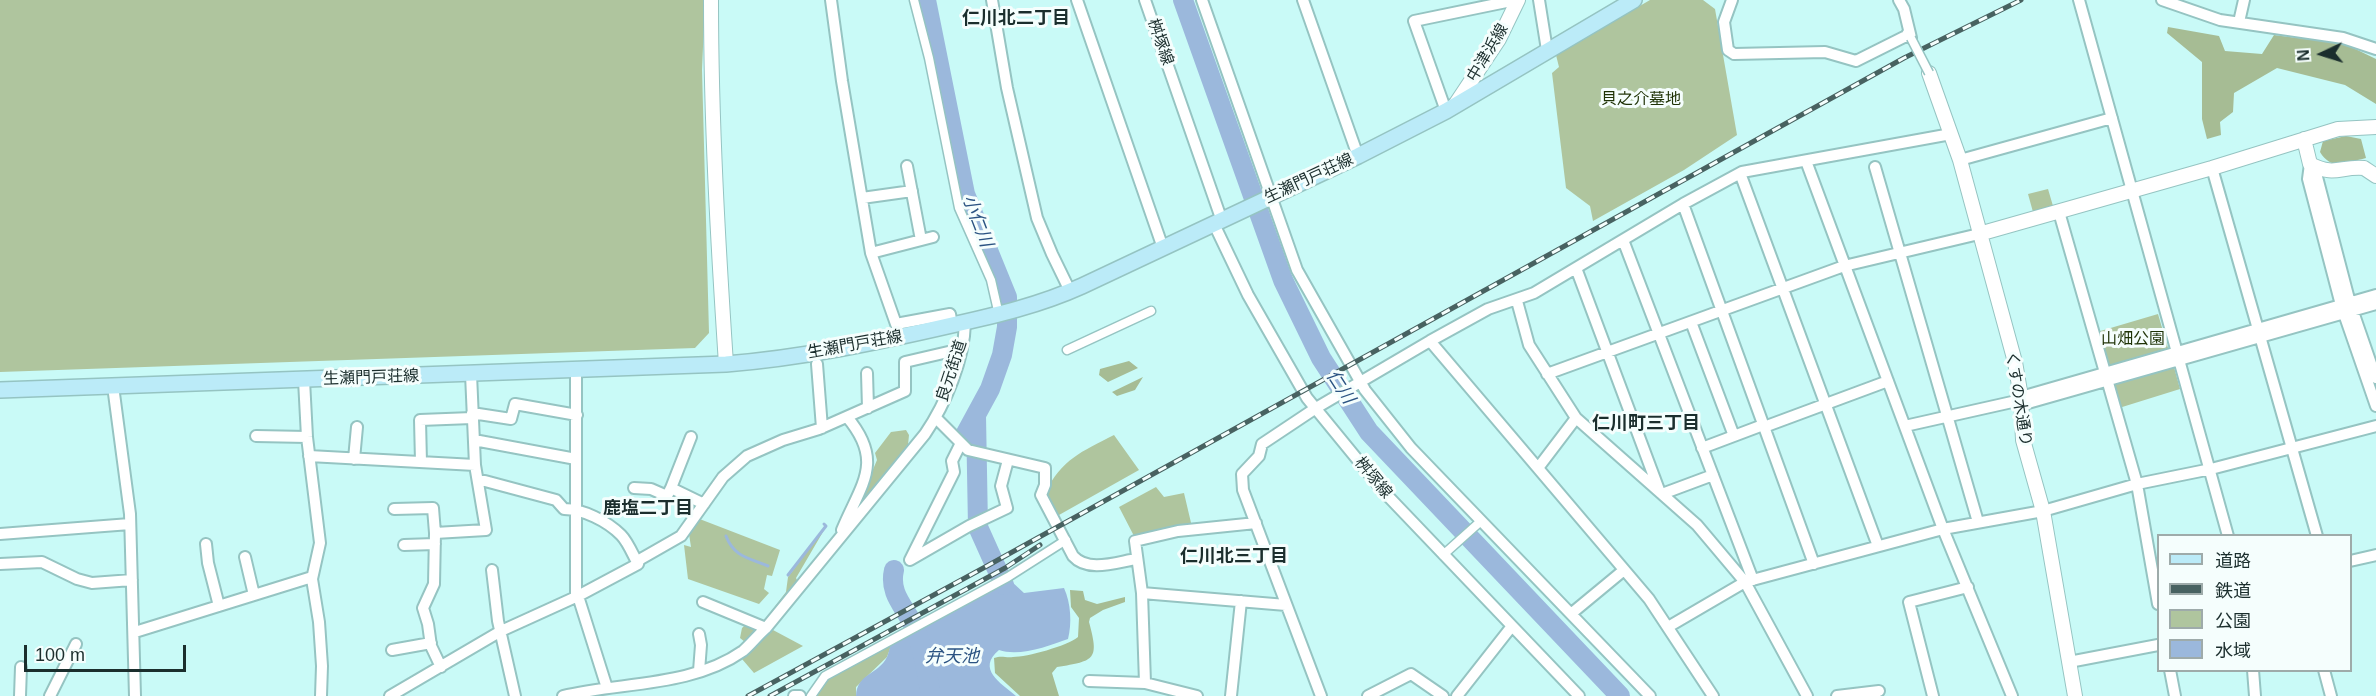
<!DOCTYPE html>
<html>
<head>
<meta charset="utf-8">
<style>
	body { margin:0 }
	#map { position:relative; width:2376px; height:696px; overflow:hidden; background:#c9faf7; font-family:Arial,"Noto Sans JP",sans-serif }
	canvas { display:block }
	.legend { position:absolute; left:2157px; top:534px; width:195px; height:138px; box-sizing:border-box; background:#f5fefd; border:2px solid #9eabaa; margin:0; padding:8px 10px; list-style:none; font-size:18px; color:#1b2e2d }
	.legend li { display:flex; align-items:center; gap:12px; height:30px }
	.legend b { width:30px; border:2px solid #9eabaa }
	.north { position:absolute; left:2292px; top:24px; width:60px; height:60px; -webkit-text-stroke:4px #f5fefd; paint-order:stroke; rotate:266deg; font-size:16px; font-weight:700; line-height:24px; text-align:center; color:#1b2e2d }
	.north::after { content:''; display:block; margin:auto; width:21px; height:27px; background:#1b2e2d; clip-path:polygon(50% 0,100% 100%,50% 72%,0 100%) }
	.scale { position:absolute; left:24px; top:645px; width:162px; height:27px; box-sizing:border-box; border:3px solid #1b2e2d; border-top:0; padding-left:8px; font-size:18px; line-height:21px; white-space:nowrap; color:#1b2e2d; -webkit-text-stroke:4px #f5fefd; paint-order:stroke }
</style>
</head>
<body>
<div id="map">
<canvas width="2376" height="696"></canvas>
<ul class="legend">
<li><b style="height:8px;background:#bbebf8"></b>道路</li>
<li><b style="height:8px;background:#486261"></b>鉄道</li>
<li><b style="height:16px;background:#afc59e"></b>公園</li>
<li><b style="height:16px;background:#9bb8dc"></b>水域</li>
</ul>
<div class="north">N</div>
<div class="scale">100 m</div>
</div>
<script>
const c = document.querySelector('canvas').getContext('2d');
c.lineJoin = 'round';
function fill(path, color) { c.fillStyle = color; c.fill(path, 'evenodd'); }
function stroke(path, color, width, dash) { c.strokeStyle = color; c.lineWidth = width; c.lineCap = dash ? 'butt' : 'round'; c.setLineDash(dash || []); c.stroke(path); }
function drawText(font, color, halo, rows, align = 'center') {
  c.font = font + ' Arial,"Noto Sans JP",sans-serif'; c.lineWidth = 6; c.setLineDash([]); c.textBaseline = 'middle'; c.strokeStyle = halo; c.fillStyle = color; for (const [text, x, y, turn = 0] of rows) {
    c.save(); c.translate(x, y); c.rotate((+turn || 0) * Math.PI / 180); c.textAlign = isNaN(turn) ? turn : align; if (halo) c.strokeText(text, 0, 0); c.fillText(text, 0, 0); c.restore();
  }
}
fill(new Path2D(`
	M 0,0 L 705,0 L 702,70 L 709,333 L 695,348 L 0,372 Z
	M 1650,0 L 1703,0 L 1715,9 L 1737,135 L 1684,170 L 1593,221 L 1590,206 L 1566,188 L 1552,73 L 1559,67 L 1556,55 Z
	M 2048,189 L 2053,206 L 2033,212 L 2028,194 Z
	M 2158,314 L 2168,348 L 2107,366 L 2097,332 Z
	M 2174,367 L 2180,389 L 2119,408 L 2112,385 Z
	M 906,430 L 909,435 L 908,445 L 861,506 L 858,505 L 877,460 L 875,453 L 891,432 Z
	M 1114,435 L 1139,470 L 1059,515 L 1055,514 L 1045,493 C 1062,459 1081,452 1114,435 Z
	M 1156,487 L 1164,497 L 1184,493 L 1192,527 L 1134,536 L 1119,507 Z
	M 697,518 L 780,550 L 772,576 L 767,575 L 764,589 L 769,593 L 759,604 L 688,579 L 684,545 L 691,547 L 689,534 Z
	M 827,525 L 796,578 L 798,582 L 772,615 L 770,613 L 786,592 L 788,577 Z
	M 747,623 L 755,626 L 756,631 L 745,642 L 740,638 L 742,628 Z
	M 773,630 L 803,646 L 754,673 L 742,659 Z
	M 892,643 L 887,657 L 856,687 L 856,696 L 817,696 L 828,680 Z`), '#afc59e');
fill(new Path2D(`
	M 2168,27 L 2219,36 L 2225,51 L 2262,54 L 2274,35 L 2345,44 L 2376,59 L 2376,104 L 2345,85 L 2277,68 L 2234,93 L 2233,112 L 2220,122 L 2221,135 L 2207,139 L 2202,119 L 2202,62 L 2167,33 Z
	M 2346,136 L 2361,139 L 2366,158 C 2348,162 2332,172 2320,152 L 2323,141 Z
	M 1129,361 L 1138,368 L 1108,382 L 1099,375 L 1100,369 Z
	M 1143,377 L 1135,390 L 1117,396 L 1112,392 Z
	M 1070,590 L 1083,591 L 1085,600 L 1097,604 L 1125,597 L 1125,602 L 1103,610 L 1090,618 L 1089,622 C 1099,659 1096,661 1057,667 L 1052,673 L 1059,696 L 1020,696 L 995,673 L 994,658 C 1002,655 1005,658 1013,657 C 1027,657 1067,646 1078,637 L 1079,618 L 1071,607 Z`), '#a6bc94');
fill(new Path2D(`
	M 1011,581 L 1024,593 L 1064,588 C 1071,603 1072,624 1068,639 C 1049,646 1019,657 999,650 C 976,669 1001,683 1016,696 L 856,696 C 857,673 878,675 887,657 C 889,653 889,648 892,643 Z`), '#9bb8dc');
stroke(new Path2D(`
	M 726,536 C 734,557 749,558 768,566
	M 788,575 L 826,526 L 824,524`), '#9bb8dc', 3);
stroke(new Path2D(`
	M 926,0 L 965,194 L 1007,297 L 1007,327 L 1002,355 L 990,389 L 965,435
	M 1183,0 L 1283,280 L 1321,358 L 1369,432 L 1620,696
	M 976,416 L 978,527 L 1004,585
	M 894,570 C 888,596 908,609 916,631 C 924,651 927,675 931,696`), '#9bb8dc', 20);
const pedestrian = new Path2D(`
	M 914,0 L 929,58 L 959,208 L 991,280 L 999,315
	M 1067,350 L 1151,311
	M 1443,555 L 1481,521
	M 811,696 L 825,676 L 1008,577 L 1066,540`);
const minor = new Path2D(`
	M 831,0 L 842,81 L 871,253 L 896,324 L 950,314 L 952,325
	M 992,0 L 1007,88 L 1037,218 L 1052,254 L 1070,291
	M 1077,0 L 1163,248
	M 1145,0 L 1222,221
	M 1202,0 L 1297,270 L 1365,390 L 1411,448 L 1650,696
	M 1303,0 L 1358,156
	M 1539,0 L 1547,50
	M 1732,0 L 1724,22 L 1728,50 L 1734,54 L 1825,52 L 1856,61 L 1906,36 L 1908,33
	M 1899,0 L 1904,9 L 1911,38
	M 2079,0 L 2228,536
	M 2162,0 L 2220,20 L 2343,38 L 2376,49
	M 2239,22 L 2244,0
	M 1446,111 L 1414,21 L 1516,0
	M 1960,160 L 2112,118
	M 1806,161 L 1943,529 L 2012,696
	M 2310,164 L 2308,179 L 2341,305 L 2376,406
	M 2310,164 L 2317,177 L 2350,303 L 2376,378
	M 907,166 L 921,240
	M 1875,167 L 1978,522
	M 2212,168 L 2317,536
	M 1740,173 L 1878,546
	M 862,198 L 912,191
	M 1683,204 L 1814,564
	M 2059,212 L 2137,484 L 2158,604
	M 1214,224 L 1248,295 L 1307,398 L 1384,492 L 1579,696
	M 1623,240 L 1753,580
	M 871,253 L 933,237
	M 1576,268 L 1659,490
	M 1517,301 L 1529,345 L 1576,418 L 1697,525 L 1745,582 L 1807,696
	M 1691,322 L 1734,436
	M 1430,341 L 1649,599 L 1713,696
	M 817,364 L 822,428
	M 867,373 L 868,408
	M 1547,374 L 1844,266 L 1979,234
	M 304,380 L 307,437 L 320,543 L 312,579 L 319,622 L 322,666 L 321,696
	M 113,386 L 130,514 L 135,696
	M 2021,397 L 2376,295
	M 2021,405 L 2376,304
	M 472,413 L 511,419 L 515,404 L 577,415
	M 936,418 L 968,450 L 1045,468 L 1045,485 L 1041,495 L 1073,556 C 1088,573 1117,562 1136,559
	M 1905,426 L 2021,400
	M 1764,427 L 1888,381
	M 256,436 L 307,437
	M 691,437 L 671,488 L 704,504
	M 474,440 L 576,459
	M 961,443 L 952,461 L 954,472 L 910,560 L 969,526 L 1007,508 L 1001,486 L 1008,460
	M 1702,448 L 1763,425
	M 309,456 L 475,465
	M 354,459 L 357,427
	M 421,462 L 420,420 L 472,418
	M 1538,468 L 1576,418
	M 479,481 L 485,481 L 556,500 L 564,509 C 583,509 607,521 621,535 C 628,542 633,555 638,564
	M 634,488 L 651,489 L 667,496 L 671,488
	M 1662,494 L 1713,475
	M 394,509 L 433,508 L 435,533
	M 842,530 C 861,484 885,462 847,417
	M 0,534 L 130,524
	M 206,544 L 208,563 L 219,606
	M 404,545 L 435,544
	M 245,557 L 254,595
	M 2350,561 L 2376,555
	M 0,564 L 42,562 L 77,579 L 92,583 L 132,580
	M 492,570 L 498,621 L 515,696
	M 1142,593 L 1286,605
	M 578,596 L 607,688
	M 576,597 L 576,370
	M 703,602 L 766,628
	M 1572,613 L 1624,570
	M 1668,627 L 1745,582 L 1943,529 L 2043,511 L 2137,484 L 2211,469 L 2376,426
	M 135,632 L 312,577
	M 699,634 L 701,645 L 699,671
	M 392,650 L 431,643
	M 2069,662 L 2158,645
	M 441,667 L 431,646 L 428,624 L 423,608 L 434,584 L 435,533 L 486,530 L 475,465 L 471,374
	M 2170,670 L 2175,696
	M 2253,670 L 2255,696
	M 2324,670 L 2331,696
	M 1089,681 L 1145,683
	M 20,696 L 21,667
	M 50,696 L 76,644
	M 390,696 L 501,631 L 578,596 L 638,564 L 639,560 L 681,536 L 723,477 L 747,456 L 783,440 L 819,429 L 905,391 L 905,362 L 961,349
	M 563,696 C 621,682 692,687 743,651 C 751,644 758,635 766,628 L 925,434 C 946,403 964,360 965,323
	M 794,696 L 800,696
	M 1197,696 L 1145,683 L 1142,593 L 1135,541 L 1178,531 L 1256,523
	M 1231,696 L 1241,601
	M 1321,696 L 1243,490 L 1242,474 L 1259,456 L 1262,444 L 1316,408 L 1430,341 L 1488,309 L 1534,293 L 1683,204 L 1742,172 L 1951,134
	M 1368,696 L 1411,674 L 1443,696
	M 1457,696 L 1512,626
	M 1837,696 L 1879,691
	M 1933,696 L 1909,602 L 1968,587`);
const tertiary = new Path2D(`
	M 711,0 C 711,122 718,243 726,364
	M 1929,73 L 1960,160 L 2015,362 L 2021,397 L 2023,440 L 2043,511 L 2075,696
	M 1455,105 L 1499,39 L 1518,0
	M 2304,139 L 2310,164 C 2335,177 2340,166 2364,168 L 2376,176
	M 1979,234 L 2212,168 L 2338,129 L 2376,127`);
const secondary = new Path2D(`
	M 0,390 L 726,364 C 802,358 878,342 952,325 C 997,315 1040,305 1082,286 L 1358,156 L 1446,111 L 1634,0`);
stroke(pedestrian, '#95c4c2', 11);
stroke(minor, '#95c4c2', 14);
stroke(tertiary, '#95c4c2', 16);
stroke(secondary, '#95c4c2', 18);
stroke(pedestrian, '#fff', 8);
stroke(minor, '#fff', 10);
stroke(tertiary, '#fff', 14);
stroke(secondary, '#bbebf8', 15);
const rail = new Path2D(`
	M 748,696 L 987,566 L 1904,58 L 2021,0
	M 770,696 L 1005,568 L 1040,545`);
stroke(rail, '#486261', 5);
stroke(rail, '#f5fefd', 3, [9]);
const pedestrianBridge = new Path2D(`
	M 1911,38 L 1929,73`);
stroke(pedestrianBridge, '#95c4c2', 11, []);
stroke(pedestrianBridge, '#fff', 8);
drawText('16px', '#1b2e2d', '#f5fefd', [
	["桝塚線",1160,42,71],
	["中津浜線",1488,53,-59],
	["生瀬門戸荘線",1309,179,-25],
	["生瀬門戸荘線",855,345,-10],
	["良元街道",952,371,-72],
	["生瀬門戸荘線",371,378,-2],
	["くすの木通り",2018,399,81],
	["桝塚線",1373,478,50]
]);
drawText('16px', '#1f3306', '#f5fefd', [
	["貝之介墓地",1641,100],
	["山畑公園",2133,340]
]);
drawText('bold 18px', '#1b2e2d', '#f5fefd', [
	["仁川北二丁目",1016,19],
	["仁川町三丁目",1646,424],
	["鹿塩二丁目",648,509],
	["仁川北三丁目",1234,557]
]);
drawText('italic 18px', '#2b5382', '#f5fefd', [
	["小仁川",977,221,69],
	["仁川",1340,387,57],
	["弁天池",952,657]
]);
</script>
</body>
</html>
